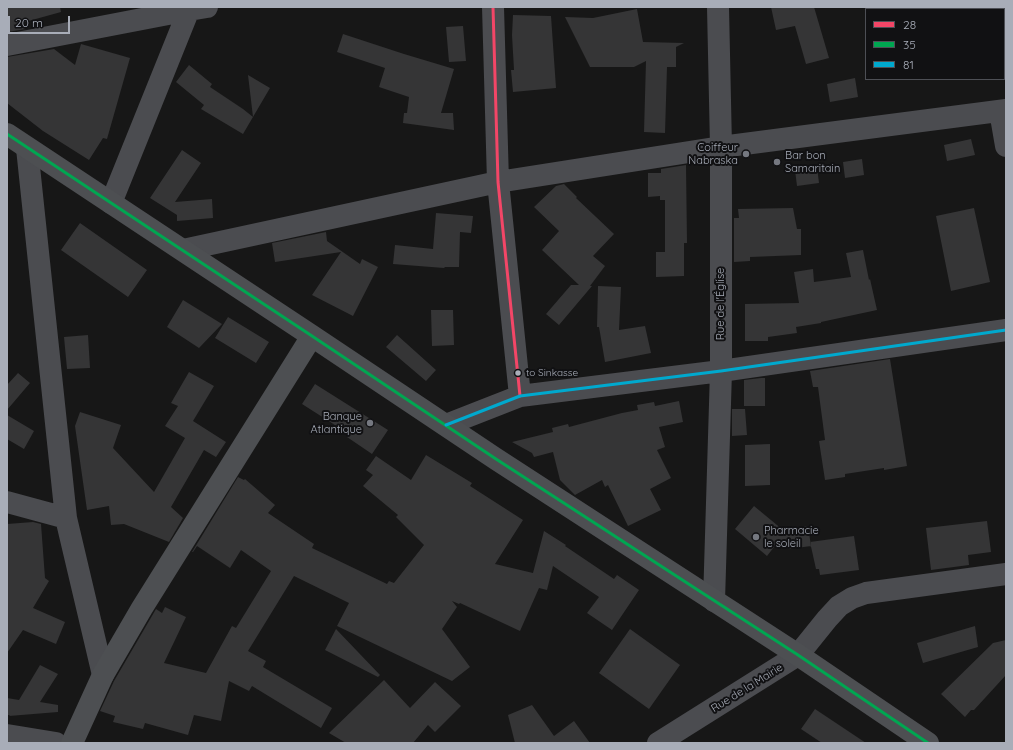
<!DOCTYPE html>
<html>
<head>
<meta charset="utf-8">
<style>
	body { margin:0 }
	#map { position:relative; width:1013px; height:750px; overflow:hidden; background:#171717; font-family:Quicksand,sans-serif }
	canvas { display:block }
	.frame { position:absolute; inset:0; border:8px solid #a8adb8; pointer-events:none }
	.legend { position:absolute; left:865px; top:8px; width:140px; height:72px; box-sizing:border-box; background:#111113; border:1px solid #4d4f55; margin:0; padding:5px 7px; list-style:none; font-size:12px; color:#a8adb8 }
	.legend li { display:flex; align-items:center; gap:8px; height:20px }
	.legend b { width:20px; border:1px solid #4d4f55 }
	.scale { position:absolute; left:8px; top:16px; width:62px; height:18px; box-sizing:border-box; border:2px solid #a8adb8; border-top:0; padding-left:5px; font-size:12px; line-height:14px; white-space:nowrap; color:#a8adb8; -webkit-text-stroke:3px #111113; paint-order:stroke }
</style>
</head>
<body>
<div id="map">
<canvas width="1013" height="750"></canvas>
<div class="frame"></div>
<ul class="legend">
<li><b style="height:5px;background:#f34667"></b>28</li>
<li><b style="height:5px;background:#00a651"></b>35</li>
<li><b style="height:5px;background:#00a9ce"></b>81</li>
</ul>
<div class="scale">20 m</div>
</div>
<script>
const c = document.querySelector('canvas').getContext('2d');
c.lineJoin = 'round';
function fill(path, color) { c.fillStyle = color; c.fill(path, 'evenodd'); }
function stroke(path, color, width, dash) { c.strokeStyle = color; c.lineWidth = width; c.lineCap = dash ? 'butt' : 'round'; c.setLineDash(dash || []); c.stroke(path); }
function drawText(font, color, halo, rows, align = 'center') {
  c.font = font + ' Quicksand,sans-serif'; c.lineWidth = 4; c.setLineDash([]); c.textBaseline = 'middle'; c.strokeStyle = halo; c.fillStyle = color; for (const [text, x, y, turn = 0] of rows) {
    c.save(); c.translate(x, y); c.rotate((+turn || 0) * Math.PI / 180); c.textAlign = isNaN(turn) ? turn : align; if (halo) c.strokeText(text, 0, 0); c.fillText(text, 0, 0); c.restore();
  }
}
fill(new Path2D(`
	M 7,7 L 60,7 L 61,12 L 14,25 L 26,29 L 7,32 Z
	M 771,7 L 814,7 L 829,58 L 806,64 L 795,26 L 776,30 Z
	M 637,9 L 643,42 L 684,43 L 676,47 L 676,67 L 667,67 L 665,133 L 644,132 L 646,61 L 634,67 L 590,67 L 565,17 L 593,18 Z
	M 513,15 L 551,16 L 556,88 L 513,92 L 511,70 L 514,70 L 512,35 Z
	M 463,26 L 466,61 L 449,62 L 446,27 Z
	M 343,34 L 404,54 L 454,69 L 441,113 L 453,113 L 454,130 L 403,123 L 404,113 L 407,113 L 409,97 L 379,87 L 385,68 L 337,52 Z
	M 81,44 L 130,58 L 107,139 L 103,138 L 89,160 L 43,131 L 7,103 L 7,57 L 54,49 L 75,65 Z
	M 189,65 L 212,84 L 210,87 L 243,109 L 253,117 L 248,75 L 270,88 L 243,134 L 201,109 L 204,105 L 176,82 Z
	M 855,78 L 858,97 L 830,102 L 827,84 Z
	M 971,139 L 975,155 L 947,161 L 944,145 Z
	M 182,150 L 201,163 L 175,202 L 212,199 L 213,218 L 177,221 L 177,215 L 150,198 Z
	M 862,159 L 864,175 L 845,178 L 843,162 Z
	M 686,165 L 687,243 L 684,243 L 684,276 L 656,277 L 656,252 L 665,252 L 665,200 L 660,200 L 660,196 L 648,197 L 648,173 L 661,173 L 661,169 Z
	M 817,167 L 819,183 L 797,186 L 795,170 Z
	M 564,184 L 577,197 L 576,198 L 614,234 L 593,256 L 605,266 L 590,286 L 592,286 L 559,325 L 546,314 L 571,285 L 579,285 L 542,250 L 559,231 L 534,207 L 556,186 Z
	M 793,208 L 797,229 L 801,229 L 801,255 L 750,257 L 750,261 L 734,262 L 734,218 L 739,218 L 738,209 Z
	M 974,208 L 990,282 L 951,291 L 936,216 Z
	M 436,213 L 473,216 L 471,233 L 460,232 L 459,267 L 445,267 L 444,268 L 393,264 L 395,245 L 433,249 Z
	M 80,223 L 147,270 L 128,297 L 61,250 Z
	M 326,232 L 327,241 L 360,264 L 362,259 L 378,267 L 353,316 L 312,295 L 341,252 L 275,262 L 272,243 Z
	M 863,250 L 869,280 L 870,279 L 877,310 L 821,322 L 821,323 L 796,327 L 797,333 L 768,337 L 768,341 L 745,341 L 745,304 L 799,303 L 794,272 L 813,269 L 814,282 L 851,277 L 846,253 Z
	M 598,286 L 621,287 L 619,330 L 645,326 L 651,353 L 605,362 L 599,327 L 597,327 Z
	M 183,300 L 222,324 L 199,348 L 167,327 Z
	M 431,310 L 453,310 L 454,345 L 432,346 Z
	M 228,317 L 269,342 L 256,363 L 215,338 Z
	M 88,335 L 90,368 L 67,369 L 64,337 Z
	M 397,335 L 436,370 L 426,381 L 386,347 Z
	M 890,359 L 907,466 L 884,470 L 884,468 L 845,474 L 845,477 L 825,480 L 819,441 L 825,440 L 818,387 L 813,387 L 810,371 Z
	M 189,372 L 214,386 L 193,421 L 226,442 L 216,457 L 204,450 L 171,507 L 183,518 L 169,542 L 124,524 L 111,525 L 109,506 L 87,510 L 75,426 L 80,412 L 121,425 L 113,448 L 154,492 L 185,438 L 165,426 L 178,406 L 171,403 Z
	M 18,373 L 30,383 L 7,410 L 7,385 Z
	M 761,378 L 765,378 L 765,406 L 744,406 L 744,380 Z
	M 315,384 L 388,430 L 372,454 L 347,437 L 349,434 L 302,404 Z
	M 679,401 L 683,422 L 659,427 L 665,447 L 657,450 L 671,478 L 650,489 L 661,510 L 628,526 L 608,485 L 605,487 L 602,480 L 575,495 L 560,480 L 553,452 L 534,457 L 532,453 L 512,442 L 553,432 L 552,428 L 568,424 L 569,427 L 622,413 L 638,410 L 637,405 L 654,402 L 655,406 Z
	M 732,409 L 745,409 L 747,435 L 732,436 Z
	M 7,415 L 34,431 L 24,449 L 7,439 Z
	M 770,444 L 770,485 L 745,486 L 745,445 Z
	M 426,455 L 472,483 L 470,486 L 523,520 L 495,564 L 533,573 L 544,531 L 566,545 L 565,546 L 614,579 L 617,575 L 639,590 L 612,630 L 587,613 L 599,597 L 553,566 L 547,590 L 539,588 L 520,631 L 460,603 L 459,604 L 452,601 L 457,607 L 442,629 L 470,667 L 452,681 L 337,626 L 349,603 L 294,576 L 248,651 L 266,661 L 263,667 L 332,708 L 321,728 L 252,686 L 249,691 L 229,681 L 221,721 L 194,715 L 188,735 L 145,723 L 143,729 L 113,722 L 115,716 L 100,711 L 114,681 L 156,609 L 162,613 L 165,607 L 186,617 L 164,663 L 206,673 L 232,626 L 236,628 L 271,571 L 241,550 L 230,568 L 197,546 L 193,552 L 192,552 L 238,477 L 244,480 L 245,479 L 275,505 L 268,513 L 314,544 L 312,548 L 387,584 L 389,581 L 394,583 L 424,545 L 396,517 L 398,515 L 363,486 L 373,475 L 366,470 L 376,456 L 411,480 Z
	M 754,506 L 783,530 L 808,526 L 811,546 L 789,549 L 778,542 L 767,556 L 735,529 Z
	M 987,521 L 991,552 L 968,555 L 969,565 L 931,570 L 926,528 Z
	M 33,522 L 41,524 L 45,578 L 49,581 L 33,608 L 65,622 L 56,644 L 23,630 L 7,653 L 7,524 Z
	M 854,536 L 859,570 L 820,575 L 819,569 L 816,569 L 810,542 Z
	M 975,626 L 978,647 L 923,663 L 917,643 Z
	M 336,629 L 380,675 L 378,677 L 325,650 Z
	M 630,629 L 680,665 L 649,709 L 599,673 Z
	M 1006,640 L 1006,675 L 974,710 L 971,710 L 965,717 L 941,694 L 993,643 Z
	M 40,665 L 58,674 L 40,702 L 58,705 L 58,712 L 9,716 L 10,715 L 7,715 L 7,698 L 19,700 Z
	M 384,680 L 410,708 L 435,682 L 461,706 L 435,732 L 428,725 L 413,743 L 346,743 L 329,733 Z
	M 532,705 L 554,736 L 574,721 L 590,743 L 515,743 L 508,715 Z
	M 815,709 L 866,743 L 822,743 L 801,729 Z`), '#353536');
stroke(new Path2D(`
	M 493,7 L 498,182 L 520,396
	M 7,45 L 189,10 L 207,7
	M 1000,111 L 1006,146
	M 27,148 L 66,518 L 103,675
	M 111,203 L 190,7
	M 183,250 L 498,182 L 721,147 L 1006,110
	M 446,425 L 520,396 L 721,371 L 1006,330
	M 7,502 L 66,518
	M 714,601 L 721,371 L 721,147 L 718,7
	M 7,735 L 56,743
	M 658,743 L 798,655 L 827,619 L 839,606 L 852,598 L 866,593 L 1006,574`), '#4b4c50', 22);
stroke(new Path2D(`
	M 7,134 L 312,336 L 496,459 L 798,655 L 928,743
	M 72,743 L 103,675 L 142,608 L 312,336`), '#4d4f52', 22);
stroke(new Path2D(`
	M 493,7 L 498,182 L 520,396`), '#f34667', 3);
stroke(new Path2D(`
	M 7,134 L 312,336 L 496,459 L 798,655 L 928,743`), '#00a651', 3);
stroke(new Path2D(`
	M 446,425 L 520,396 L 721,371 L 1006,330`), '#00a9ce', 3);
for (const [x, y, r, color] of [
	[746,154,4,"#757880"],
	[777,162,4,"#757880"],
	[518,373,3.5,"#a8adb8"],
	[370,423,4,"#757880"],
	[756,537,4,"#757880"]
]) { const dot = new Path2D(); dot.arc(x, y, r, 0, 2 * Math.PI); c.fillStyle = color; c.fill(dot); stroke(dot, '#111113', 1.5); }
drawText('10px', '#a8adb8', '#111113', [
	["to Sinkasse",526,373]
], 'left');
drawText('11px', '#a8adb8', '#111113', [
	["Coiffeur",738,148],
	["Nabraska",738,161],
	["Bar bon",785,156,"left"],
	["Samaritain",785,169,"left"],
	["Banque",362,417],
	["Atlantique",362,430],
	["Pharmacie",764,531,"left"],
	["le soleil",764,544,"left"]
], 'right');
drawText('11px', '#a8adb8', '#111113', [
	["Rue de l'Église",721,304,-90],
	["Rue de la Mairie",747,688,-32]
]);
</script>
</body>
</html>
